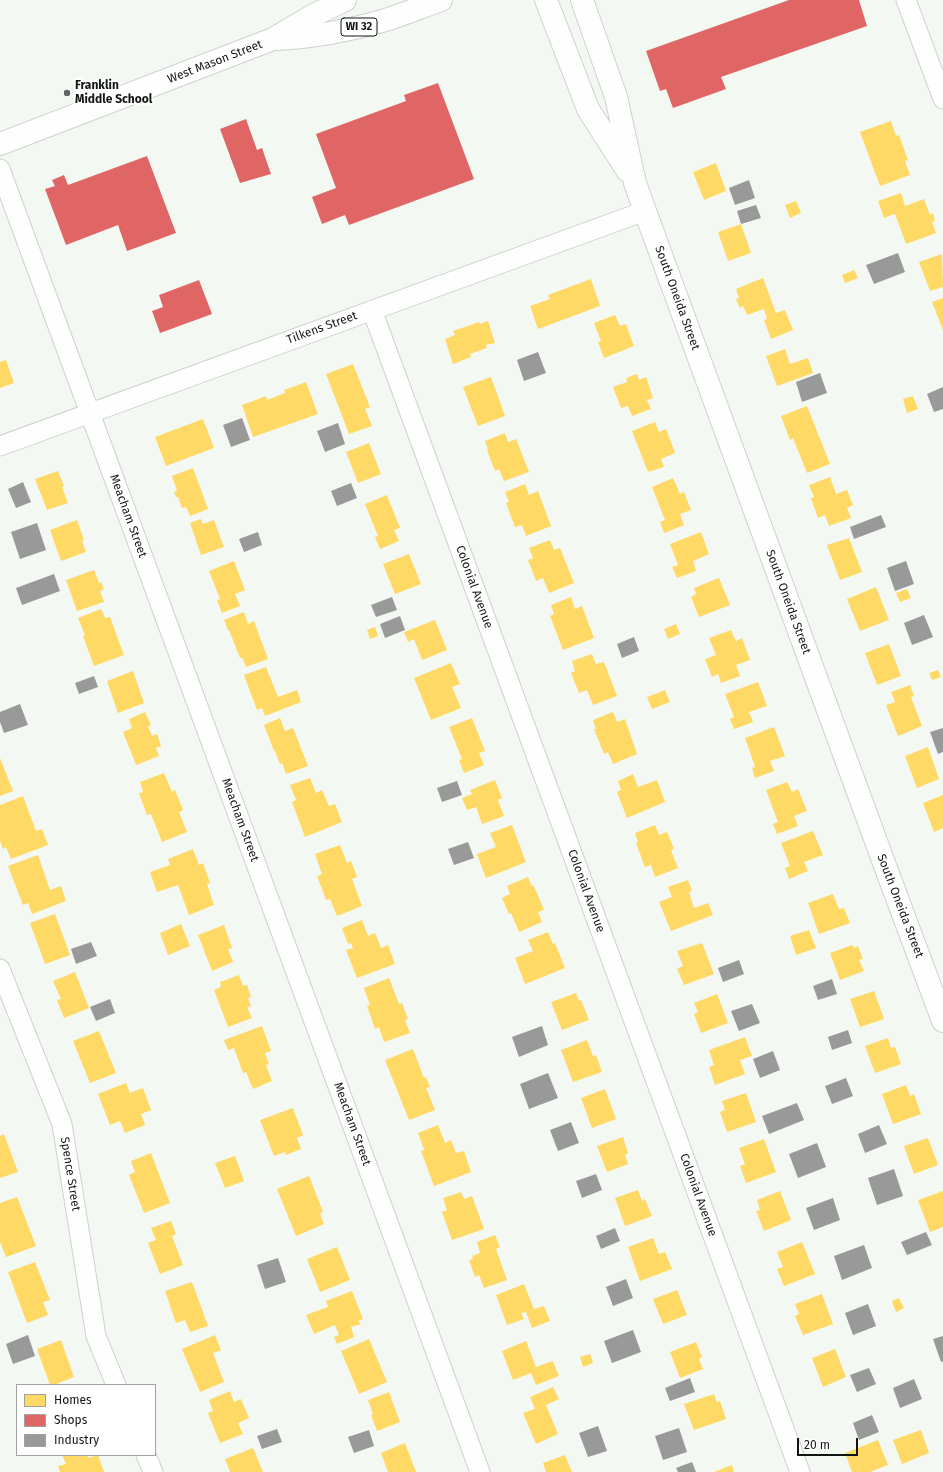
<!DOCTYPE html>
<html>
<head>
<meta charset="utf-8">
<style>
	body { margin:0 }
	#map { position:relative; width:943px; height:1472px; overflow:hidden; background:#f3f8f3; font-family:"Fira Sans",sans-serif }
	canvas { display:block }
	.legend { position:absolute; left:16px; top:1384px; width:140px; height:72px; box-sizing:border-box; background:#fff; border:1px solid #a0a2a0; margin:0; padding:5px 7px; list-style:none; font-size:12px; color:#121612 }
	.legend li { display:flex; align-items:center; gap:8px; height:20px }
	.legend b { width:20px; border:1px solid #a0a2a0 }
	.scale { position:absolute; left:797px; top:1438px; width:61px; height:18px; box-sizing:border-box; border:2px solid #121612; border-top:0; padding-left:5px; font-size:12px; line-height:14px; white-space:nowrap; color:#121612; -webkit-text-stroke:3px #fff; paint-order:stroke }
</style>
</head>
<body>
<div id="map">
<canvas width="943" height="1472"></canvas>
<ul class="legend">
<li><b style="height:11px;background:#ffd966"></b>Homes</li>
<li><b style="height:11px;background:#e06666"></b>Shops</li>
<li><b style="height:11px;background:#999"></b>Industry</li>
</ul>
<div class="scale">20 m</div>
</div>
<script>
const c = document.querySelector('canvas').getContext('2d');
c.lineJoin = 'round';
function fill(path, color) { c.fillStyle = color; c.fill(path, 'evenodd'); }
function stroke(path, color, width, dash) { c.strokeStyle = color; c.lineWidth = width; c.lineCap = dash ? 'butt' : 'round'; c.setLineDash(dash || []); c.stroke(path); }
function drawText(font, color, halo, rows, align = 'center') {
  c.font = font + ' "Fira Sans",sans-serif'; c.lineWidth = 4; c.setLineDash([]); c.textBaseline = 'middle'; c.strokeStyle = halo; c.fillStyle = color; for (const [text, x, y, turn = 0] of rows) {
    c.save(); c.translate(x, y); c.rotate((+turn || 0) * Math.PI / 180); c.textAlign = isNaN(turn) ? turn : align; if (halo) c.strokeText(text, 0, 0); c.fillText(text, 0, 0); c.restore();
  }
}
fill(new Path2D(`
	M 891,121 L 896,136 L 899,135 L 908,160 L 905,161 L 910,175 L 880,186 L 860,132 Z
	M 716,163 L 726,191 L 704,200 L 693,172 Z
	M 901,193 L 905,206 L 924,199 L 930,215 L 933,213 L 935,221 L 932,222 L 936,233 L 906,244 L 895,214 L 884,218 L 878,201 Z
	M 796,201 L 801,213 L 790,218 L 785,205 Z
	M 741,224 L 751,253 L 728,261 L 718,232 Z
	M 942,254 L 943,287 L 930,291 L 919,262 Z
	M 854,270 L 858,278 L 845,283 L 842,275 Z
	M 763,278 L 776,313 L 785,310 L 793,330 L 771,339 L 764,320 L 767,319 L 764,309 L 747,315 L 743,306 L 740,308 L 736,299 L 739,298 L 736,289 Z
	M 591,279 L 600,306 L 538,329 L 530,306 L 550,299 L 548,295 Z
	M 943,298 L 943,330 L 932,302 Z
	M 615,315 L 620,326 L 626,324 L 634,346 L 604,358 L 598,342 L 601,341 L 594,323 Z
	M 488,321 L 495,343 L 486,345 L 487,348 L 470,354 L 471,357 L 453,364 L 445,339 L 455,335 L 453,331 L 479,322 L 480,324 Z
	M 785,349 L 790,364 L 808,358 L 813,373 L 777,386 L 766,356 Z
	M 6,360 L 14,383 L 0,388 L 0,362 Z
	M 353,364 L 370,407 L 365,409 L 372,426 L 349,434 L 326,374 Z
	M 637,374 L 639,380 L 646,377 L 653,398 L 647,400 L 651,409 L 632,416 L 628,406 L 621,408 L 613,387 L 627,382 L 626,378 Z
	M 491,377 L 505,416 L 478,426 L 463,387 Z
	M 306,382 L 318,414 L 253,437 L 242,405 L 266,396 L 267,400 L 285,393 L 284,390 Z
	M 913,396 L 918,409 L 907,413 L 903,399 Z
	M 807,406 L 830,464 L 807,473 L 793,438 L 790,440 L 781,416 Z
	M 203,419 L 214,448 L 166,466 L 155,437 Z
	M 655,422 L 659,432 L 666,429 L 675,453 L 661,459 L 664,467 L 648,472 L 632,431 Z
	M 505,433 L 508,442 L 516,439 L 529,472 L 504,481 L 499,469 L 495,471 L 487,450 L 488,449 L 485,441 Z
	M 369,443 L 381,474 L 358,483 L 346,452 Z
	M 193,468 L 208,509 L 190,516 L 186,507 L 182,508 L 178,497 L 176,497 L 174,492 L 177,491 L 172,476 Z
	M 58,471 L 64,486 L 62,487 L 68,503 L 47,510 L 35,479 Z
	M 830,477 L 836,494 L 847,490 L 853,505 L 847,508 L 851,518 L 829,526 L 825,515 L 818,518 L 811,498 L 814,497 L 809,485 Z
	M 673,478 L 680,494 L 684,492 L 691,510 L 680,514 L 684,525 L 664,533 L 660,522 L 665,520 L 652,487 Z
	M 525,484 L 529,495 L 538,491 L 551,526 L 526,536 L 522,525 L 515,527 L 506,503 L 509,502 L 505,492 Z
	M 387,495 L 400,528 L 394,530 L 399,541 L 380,549 L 375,537 L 378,536 L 365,504 Z
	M 201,519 L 203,524 L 214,520 L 224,547 L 201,555 L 190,523 Z
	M 77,520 L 84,540 L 82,541 L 86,552 L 61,561 L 50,530 Z
	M 701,532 L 709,554 L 693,561 L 696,571 L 677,578 L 672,567 L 678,565 L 670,544 Z
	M 849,538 L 862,572 L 840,580 L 827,545 Z
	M 550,540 L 554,550 L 560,548 L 574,583 L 549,593 L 543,578 L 536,581 L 528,560 L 533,558 L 529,548 Z
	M 409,554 L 421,584 L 395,594 L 383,564 Z
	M 234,561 L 245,590 L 235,594 L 240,606 L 222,613 L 217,600 L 220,599 L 209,571 Z
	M 94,570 L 99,583 L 101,582 L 104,589 L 100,591 L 104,602 L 77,611 L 66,580 Z
	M 719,578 L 730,605 L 699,617 L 691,597 L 696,594 L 694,588 Z
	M 876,587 L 889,620 L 860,631 L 847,599 Z
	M 907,589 L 911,598 L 900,602 L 896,593 Z
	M 571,597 L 575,609 L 582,606 L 594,638 L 563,650 L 550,616 L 554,614 L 551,605 Z
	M 101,609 L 105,618 L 110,617 L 124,655 L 94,666 L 83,636 L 85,635 L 78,618 Z
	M 244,612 L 248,624 L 254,621 L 268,659 L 246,667 L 242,657 L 240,658 L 229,630 L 228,630 L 224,620 Z
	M 435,620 L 447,650 L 422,660 L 414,639 L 408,642 L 404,632 Z
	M 676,624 L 680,634 L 668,639 L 664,629 Z
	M 375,627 L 378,636 L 370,639 L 367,630 Z
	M 731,630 L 736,641 L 742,638 L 750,660 L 736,665 L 740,676 L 721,683 L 718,674 L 712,677 L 705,659 L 716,655 L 709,638 Z
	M 889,644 L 901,676 L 877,685 L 865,653 Z
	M 592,654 L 596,664 L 604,662 L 617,696 L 593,705 L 587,690 L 579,693 L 571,673 L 575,671 L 572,661 Z
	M 451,663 L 460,684 L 452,687 L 461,708 L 431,720 L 414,678 Z
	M 266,667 L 278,697 L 297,690 L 301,702 L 265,716 L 262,708 L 257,710 L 244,675 Z
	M 938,670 L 941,677 L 932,680 L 929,673 Z
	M 133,671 L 144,703 L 118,713 L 107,681 Z
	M 758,682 L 767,706 L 749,712 L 753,722 L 734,729 L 730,719 L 734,717 L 725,694 Z
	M 910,685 L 914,696 L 911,697 L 922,726 L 898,736 L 886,705 L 895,702 L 891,692 Z
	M 665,690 L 670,702 L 652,709 L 647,697 Z
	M 145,712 L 151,725 L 148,726 L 152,736 L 157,734 L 161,746 L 156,748 L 159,756 L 136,765 L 123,732 L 132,728 L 129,719 Z
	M 613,712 L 617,722 L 625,719 L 637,754 L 613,764 L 608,752 L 604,754 L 594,729 L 596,729 L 593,720 Z
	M 280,718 L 285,731 L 293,728 L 308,766 L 286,774 L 282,763 L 280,764 L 275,751 L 274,751 L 264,725 Z
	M 472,718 L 485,751 L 479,753 L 484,765 L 464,773 L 459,760 L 462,759 L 449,727 Z
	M 774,727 L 785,756 L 770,761 L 774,771 L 755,778 L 752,768 L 755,767 L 745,738 Z
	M 928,747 L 939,779 L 917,788 L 905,756 Z
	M 0,758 L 13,791 L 0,796 Z
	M 164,773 L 172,792 L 175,790 L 183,810 L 179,812 L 187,832 L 162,842 L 151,814 L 147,815 L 139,793 L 143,792 L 140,782 Z
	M 633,774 L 638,787 L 657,780 L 665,802 L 627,818 L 617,792 L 621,790 L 618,781 Z
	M 310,778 L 316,793 L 322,790 L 329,806 L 335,804 L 342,822 L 305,837 L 292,802 L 296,800 L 290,785 Z
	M 495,780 L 502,798 L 498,800 L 504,816 L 482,824 L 476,807 L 467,810 L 462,798 L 472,794 L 470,790 Z
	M 787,782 L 792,792 L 798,789 L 807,811 L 794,816 L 798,826 L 777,834 L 773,824 L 778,822 L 766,790 Z
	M 943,795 L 943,828 L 934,832 L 923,803 Z
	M 23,796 L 36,831 L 42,829 L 48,845 L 11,859 L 6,847 L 3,849 L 0,841 L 0,805 Z
	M 512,825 L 526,862 L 486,878 L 477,854 L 496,847 L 490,833 Z
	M 655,825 L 659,835 L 667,832 L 674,849 L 671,850 L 678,868 L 655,877 L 651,865 L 645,867 L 636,843 L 638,842 L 635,833 Z
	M 813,831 L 823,855 L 804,862 L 808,871 L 789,879 L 785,868 L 790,866 L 781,843 Z
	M 340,845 L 347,863 L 351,861 L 357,877 L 352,879 L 362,906 L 337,916 L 330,899 L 326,900 L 317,876 L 322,874 L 315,854 Z
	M 193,849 L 199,865 L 203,863 L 210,883 L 207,884 L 214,905 L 189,915 L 178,885 L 157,892 L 150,872 L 170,865 L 168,859 Z
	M 38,855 L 50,890 L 61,886 L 66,901 L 32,914 L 28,903 L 23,905 L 8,866 Z
	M 528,877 L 532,886 L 534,886 L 544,910 L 538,912 L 542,922 L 519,932 L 511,913 L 509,914 L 502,898 L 510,894 L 507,886 Z
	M 688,880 L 692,891 L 689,892 L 694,908 L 708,903 L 713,915 L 671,931 L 659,902 L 672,897 L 668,887 Z
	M 833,894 L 839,909 L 844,908 L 850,923 L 819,934 L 808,903 Z
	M 55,914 L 70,955 L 45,964 L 30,923 Z
	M 362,920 L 368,936 L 375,933 L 381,948 L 388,945 L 395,964 L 357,978 L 346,950 L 353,948 L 351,943 L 348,944 L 342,928 Z
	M 181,924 L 190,946 L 168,955 L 160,933 Z
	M 224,925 L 232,948 L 228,949 L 233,962 L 212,971 L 198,935 Z
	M 809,930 L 816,948 L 796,955 L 790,936 Z
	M 548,932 L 553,944 L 555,943 L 565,968 L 525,984 L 515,958 L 533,951 L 528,940 Z
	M 702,943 L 714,974 L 684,985 L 677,969 L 683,966 L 677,951 Z
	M 852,945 L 854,948 L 858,946 L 863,959 L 859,960 L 864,971 L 840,980 L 830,953 Z
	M 75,972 L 89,1008 L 64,1018 L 57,1000 L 61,999 L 53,981 Z
	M 239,975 L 243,986 L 247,985 L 251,997 L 248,998 L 251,1006 L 247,1007 L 252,1018 L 228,1027 L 214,990 L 221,987 L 220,982 Z
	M 389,978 L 399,1004 L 402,1003 L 408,1019 L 405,1020 L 410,1033 L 384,1042 L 379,1027 L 375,1029 L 367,1006 L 370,1005 L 364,988 Z
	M 874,991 L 884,1019 L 860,1027 L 850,999 Z
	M 576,993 L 579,1001 L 581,1000 L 589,1020 L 562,1030 L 551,1002 Z
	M 717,994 L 728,1023 L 701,1033 L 694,1014 L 698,1012 L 694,1003 Z
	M 262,1026 L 271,1051 L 265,1053 L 269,1064 L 266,1065 L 272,1081 L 253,1089 L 246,1072 L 243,1073 L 234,1048 L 228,1050 L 224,1040 Z
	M 99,1031 L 116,1073 L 90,1083 L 73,1041 Z
	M 745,1037 L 752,1056 L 740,1060 L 745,1074 L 715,1085 L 709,1067 L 714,1065 L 709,1050 Z
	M 888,1038 L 891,1048 L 895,1047 L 901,1064 L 875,1073 L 865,1046 Z
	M 587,1040 L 593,1056 L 596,1055 L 602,1072 L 573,1082 L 561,1050 Z
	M 413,1049 L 424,1078 L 426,1077 L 430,1087 L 426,1088 L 435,1110 L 409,1120 L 385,1060 Z
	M 126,1083 L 130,1093 L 143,1088 L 151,1110 L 141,1114 L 145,1125 L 125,1133 L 120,1121 L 110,1125 L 98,1094 Z
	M 906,1085 L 910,1096 L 914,1094 L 921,1114 L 893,1124 L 882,1094 Z
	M 605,1089 L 616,1119 L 592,1128 L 581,1098 Z
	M 746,1093 L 756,1122 L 727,1132 L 720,1112 L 725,1110 L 722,1101 Z
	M 293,1108 L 303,1135 L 297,1138 L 301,1149 L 286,1155 L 285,1152 L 274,1156 L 260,1120 Z
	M 438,1125 L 445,1143 L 451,1140 L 456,1153 L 464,1151 L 471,1172 L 434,1186 L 421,1151 L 424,1150 L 418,1133 Z
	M 4,1134 L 18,1172 L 0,1178 L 0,1136 Z
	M 623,1137 L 628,1153 L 625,1155 L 628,1164 L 607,1172 L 597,1146 Z
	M 928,1138 L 938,1165 L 914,1174 L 904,1146 Z
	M 764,1139 L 776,1172 L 746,1183 L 740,1166 L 745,1164 L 739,1148 Z
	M 151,1153 L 170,1203 L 144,1213 L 129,1175 L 135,1172 L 131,1161 Z
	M 235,1156 L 244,1181 L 225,1188 L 215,1163 Z
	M 309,1176 L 323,1212 L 320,1213 L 324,1224 L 296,1236 L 277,1189 Z
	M 638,1190 L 642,1201 L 645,1199 L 652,1216 L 625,1226 L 615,1198 Z
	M 780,1191 L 791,1220 L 764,1231 L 756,1211 L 760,1210 L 757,1200 Z
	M 461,1192 L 464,1199 L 472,1196 L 484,1229 L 452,1240 L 442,1212 L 447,1210 L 443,1198 Z
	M 943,1192 L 943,1227 L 930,1232 L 918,1200 L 943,1191 Z
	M 17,1197 L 36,1246 L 6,1257 L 0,1242 L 0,1203 Z
	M 171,1221 L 176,1234 L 172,1236 L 183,1265 L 160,1274 L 148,1243 L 156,1240 L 151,1228 Z
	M 495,1235 L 500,1247 L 496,1249 L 507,1280 L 484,1288 L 479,1275 L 475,1277 L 469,1260 L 473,1259 L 472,1256 L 480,1253 L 477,1242 Z
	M 653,1238 L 659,1254 L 665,1252 L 672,1269 L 640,1281 L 628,1247 Z
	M 802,1242 L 815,1274 L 784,1286 L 777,1269 L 783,1267 L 777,1252 Z
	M 337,1247 L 350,1280 L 320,1292 L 307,1259 Z
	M 35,1262 L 50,1300 L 43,1302 L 48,1315 L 27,1323 L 8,1272 Z
	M 192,1282 L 208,1326 L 190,1332 L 185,1320 L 176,1323 L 165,1291 Z
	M 524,1284 L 534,1309 L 544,1306 L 550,1321 L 532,1328 L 526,1312 L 521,1313 L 524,1319 L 507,1325 L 496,1295 Z
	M 677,1290 L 687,1315 L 663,1324 L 653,1299 Z
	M 352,1291 L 363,1319 L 358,1321 L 361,1324 L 351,1327 L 354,1337 L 337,1344 L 334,1337 L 339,1335 L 335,1325 L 314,1334 L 306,1315 L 328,1307 L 326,1301 Z
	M 822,1294 L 833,1324 L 803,1335 L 795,1316 L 799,1314 L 795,1304 Z
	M 899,1298 L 904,1308 L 896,1312 L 892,1301 Z
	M 215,1335 L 221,1350 L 213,1353 L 224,1382 L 200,1392 L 182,1349 Z
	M 369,1339 L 387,1382 L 359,1394 L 341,1351 Z
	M 61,1340 L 74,1377 L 54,1385 L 50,1385 L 37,1349 Z
	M 526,1341 L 536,1367 L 553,1361 L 559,1376 L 536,1385 L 531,1373 L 513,1380 L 502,1351 Z
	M 696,1342 L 702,1357 L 699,1359 L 703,1369 L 680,1378 L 670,1352 Z
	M 835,1349 L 846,1377 L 823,1387 L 812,1358 Z
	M 590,1354 L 593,1363 L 583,1367 L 580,1357 Z
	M 553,1387 L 559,1399 L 546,1405 L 558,1434 L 536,1444 L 523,1413 L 535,1409 L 530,1397 Z
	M 230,1391 L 234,1402 L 241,1399 L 249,1418 L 238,1423 L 243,1434 L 220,1443 L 208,1413 L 213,1411 L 209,1400 Z
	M 389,1392 L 400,1422 L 377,1431 L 371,1415 L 373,1414 L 368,1400 Z
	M 714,1394 L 717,1402 L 720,1401 L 726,1419 L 694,1430 L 684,1404 Z
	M 921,1430 L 929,1453 L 902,1464 L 893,1440 Z
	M 878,1440 L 888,1465 L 872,1471 L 872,1472 L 852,1472 L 845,1453 Z
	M 405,1443 L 416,1472 L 388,1472 L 381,1453 Z
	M 253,1448 L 263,1472 L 230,1472 L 225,1459 Z
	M 62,1455 L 87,1455 L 88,1458 L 98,1455 L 104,1472 L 60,1472 L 58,1466 L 66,1464 Z
	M 565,1455 L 572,1472 L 546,1472 L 543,1463 Z
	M 732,1465 L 734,1472 L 714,1472 Z`), '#ffd966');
fill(new Path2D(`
	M 789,0 L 859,0 L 867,26 L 721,77 L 726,89 L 673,108 L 666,89 L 660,91 L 646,51 Z
	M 438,83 L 474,179 L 349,225 L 345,215 L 322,224 L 312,197 L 336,188 L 316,134 L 406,101 L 404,95 Z
	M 246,119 L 257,150 L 262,148 L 271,174 L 240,183 L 220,129 Z
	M 147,156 L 176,233 L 127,251 L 118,225 L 66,245 L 45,189 L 55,186 L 52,180 L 64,175 L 68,185 Z
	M 199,280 L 212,314 L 160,333 L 152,311 L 163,307 L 159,295 Z`), '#e06666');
fill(new Path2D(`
	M 749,180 L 755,198 L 735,205 L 729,188 Z
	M 756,205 L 761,218 L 741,224 L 737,211 Z
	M 898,253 L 905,272 L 874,284 L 866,265 Z
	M 538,352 L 546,373 L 524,381 L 517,360 Z
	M 820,373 L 827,393 L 802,402 L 796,382 Z
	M 943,387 L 943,409 L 934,412 L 927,394 Z
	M 242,418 L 250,440 L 231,447 L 223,425 Z
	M 338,423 L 345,444 L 325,452 L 317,431 Z
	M 23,482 L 31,502 L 16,508 L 8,489 Z
	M 351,483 L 357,498 L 337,506 L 331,491 Z
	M 881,515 L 886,527 L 854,539 L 850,527 Z
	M 37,523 L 46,550 L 20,559 L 11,532 Z
	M 258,532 L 262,545 L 244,552 L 239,539 Z
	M 906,561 L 914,584 L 895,591 L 887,568 Z
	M 54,574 L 60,591 L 22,605 L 16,588 Z
	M 392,597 L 397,610 L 376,617 L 371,605 Z
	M 924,615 L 933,637 L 912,645 L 904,623 Z
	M 400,616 L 405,630 L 385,638 L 380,624 Z
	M 634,637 L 639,651 L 622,658 L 617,644 Z
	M 94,676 L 98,687 L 79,694 L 75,683 Z
	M 20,704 L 28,725 L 4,733 L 0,722 L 0,712 Z
	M 943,728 L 943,752 L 938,754 L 930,732 Z
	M 457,781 L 462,795 L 442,802 L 437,788 Z
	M 468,842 L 474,858 L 454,865 L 448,849 Z
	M 91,942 L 97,956 L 76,964 L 71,949 Z
	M 739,960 L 744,974 L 723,982 L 718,968 Z
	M 832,979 L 837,994 L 818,1000 L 813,986 Z
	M 110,999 L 115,1013 L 96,1021 L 90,1007 Z
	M 752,1004 L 760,1023 L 739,1031 L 731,1011 Z
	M 542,1026 L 548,1045 L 519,1057 L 512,1037 Z
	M 848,1030 L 852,1043 L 832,1050 L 828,1037 Z
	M 773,1051 L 780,1070 L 760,1078 L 753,1059 Z
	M 548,1073 L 558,1098 L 529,1109 L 520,1084 Z
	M 846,1078 L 853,1096 L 832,1104 L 825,1086 Z
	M 797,1103 L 804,1120 L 769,1134 L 762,1116 Z
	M 571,1122 L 579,1143 L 558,1151 L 550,1130 Z
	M 879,1125 L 887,1144 L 865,1153 L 858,1134 Z
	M 817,1143 L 826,1167 L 798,1178 L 789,1154 Z
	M 894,1169 L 903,1196 L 877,1205 L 868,1178 Z
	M 596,1174 L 602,1190 L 582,1198 L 576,1181 Z
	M 833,1198 L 840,1220 L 814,1230 L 806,1208 Z
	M 615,1228 L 620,1241 L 601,1249 L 596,1236 Z
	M 926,1232 L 932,1245 L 907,1255 L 901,1242 Z
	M 864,1245 L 872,1268 L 842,1280 L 834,1256 Z
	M 278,1258 L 286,1282 L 265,1289 L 257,1265 Z
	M 626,1279 L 633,1298 L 613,1306 L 606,1287 Z
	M 868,1304 L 876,1326 L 853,1335 L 845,1313 Z
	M 633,1330 L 641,1352 L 612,1363 L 604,1341 Z
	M 28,1335 L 35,1356 L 13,1364 L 6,1344 Z
	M 943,1336 L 943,1361 L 941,1362 L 933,1339 Z
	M 869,1368 L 876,1384 L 857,1392 L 850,1375 Z
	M 690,1378 L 695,1392 L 670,1401 L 665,1388 Z
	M 914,1379 L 922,1399 L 900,1408 L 893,1388 Z
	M 872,1415 L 879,1432 L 859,1440 L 853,1423 Z
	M 598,1426 L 607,1451 L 588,1457 L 579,1433 Z
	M 679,1428 L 687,1452 L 663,1460 L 655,1436 Z
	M 277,1429 L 282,1442 L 262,1449 L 257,1436 Z
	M 369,1430 L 374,1446 L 354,1453 L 348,1437 Z
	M 692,1462 L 696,1472 L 678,1472 L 676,1468 Z`), '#999');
const street = new Path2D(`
	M 906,0 L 943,99
	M 0,169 L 480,1472
	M 372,310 L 800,1472
	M 0,446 L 645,211
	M 0,969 L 62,1124 L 96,1336 L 116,1385
	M 146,1455 L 153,1472`);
const secondary = new Path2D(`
	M 546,0 L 588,109 L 627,170
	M 582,0 L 616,97 L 635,183 L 645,211 L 884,863 L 943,1021`);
const primary = new Path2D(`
	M 279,39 C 314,37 348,31 382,21 C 402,15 421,7 441,0
	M 0,144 L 273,39 L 312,16 L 345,0`);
stroke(street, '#ced2cd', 21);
stroke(secondary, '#ced2cd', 24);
stroke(primary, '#ced2cd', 24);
stroke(street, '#fdfefd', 19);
stroke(secondary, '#fdfefd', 22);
stroke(primary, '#fdfefd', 22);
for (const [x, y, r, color] of [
	[67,93,4,"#616561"]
]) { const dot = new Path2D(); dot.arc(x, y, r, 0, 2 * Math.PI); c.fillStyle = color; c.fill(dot); stroke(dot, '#fff', 1.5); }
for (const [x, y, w] of [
	[359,27,36]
]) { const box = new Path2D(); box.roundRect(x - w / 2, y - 9, w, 18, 3); c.fillStyle = '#fff'; c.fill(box); stroke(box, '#121612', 1); }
drawText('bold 11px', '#121612', null, [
	["WI 32",359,27]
]);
drawText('12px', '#121612', '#fff', [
	["West Mason Street",215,62,-21],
	["South Oneida Street",677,298,70],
	["Tilkens Street",322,328,-20],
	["Meacham Street",128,516,70],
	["Colonial Avenue",474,587,70],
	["South Oneida Street",788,602,70],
	["Meacham Street",240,820,70],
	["Colonial Avenue",586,891,70],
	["South Oneida Street",900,906,69],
	["Meacham Street",352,1124,70],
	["Spence Street",70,1174,81],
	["Colonial Avenue",698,1195,70]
]);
drawText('bold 12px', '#121612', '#fff', [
	["Franklin",75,86],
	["Middle School",75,100]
], 'left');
</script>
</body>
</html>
